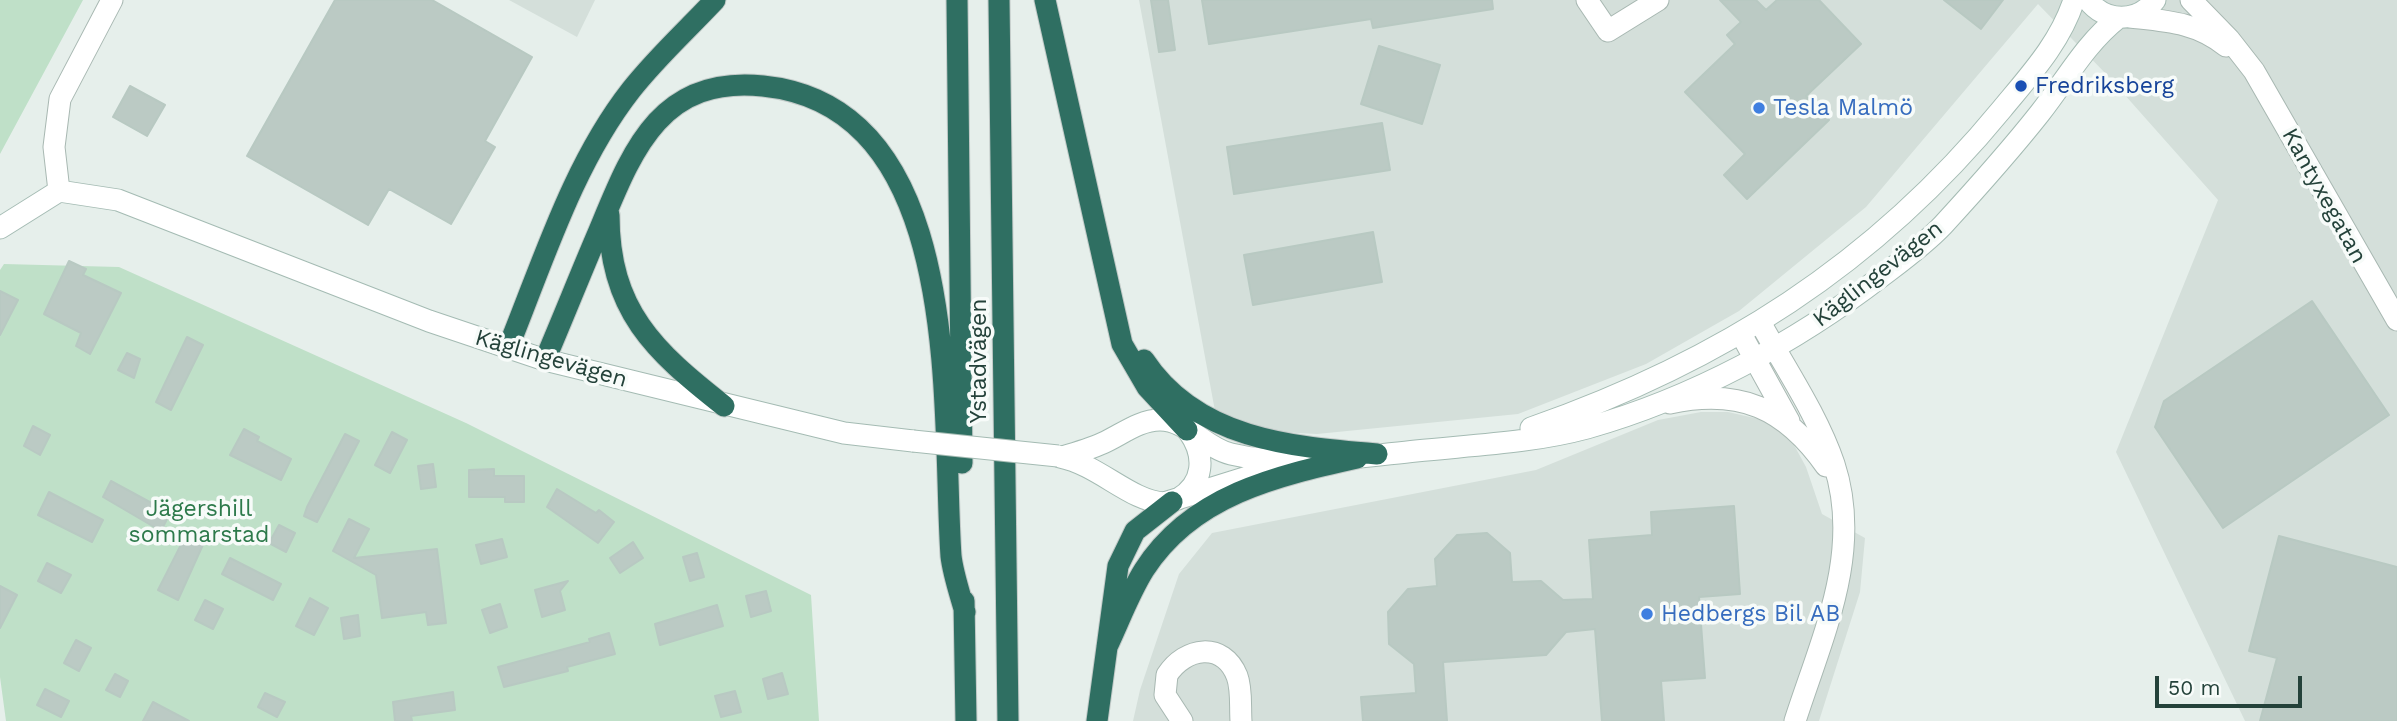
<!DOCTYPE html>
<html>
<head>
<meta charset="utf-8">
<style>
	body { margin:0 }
	#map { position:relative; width:2397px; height:721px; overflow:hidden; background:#e6efeb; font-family:"Work Sans",sans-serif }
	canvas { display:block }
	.scale { position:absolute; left:2155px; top:676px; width:147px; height:32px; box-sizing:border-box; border:4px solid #24423a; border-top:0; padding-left:9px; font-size:21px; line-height:24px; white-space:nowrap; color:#24423a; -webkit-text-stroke:5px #f7fbf9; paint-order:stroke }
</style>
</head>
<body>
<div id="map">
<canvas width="2397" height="721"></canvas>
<div class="scale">50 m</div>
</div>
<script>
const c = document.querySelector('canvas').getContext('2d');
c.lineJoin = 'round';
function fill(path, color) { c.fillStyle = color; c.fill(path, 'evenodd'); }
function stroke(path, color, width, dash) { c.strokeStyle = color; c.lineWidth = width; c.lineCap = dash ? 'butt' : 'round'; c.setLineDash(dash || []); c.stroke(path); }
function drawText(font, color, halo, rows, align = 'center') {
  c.font = font + ' "Work Sans",sans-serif'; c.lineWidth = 7; c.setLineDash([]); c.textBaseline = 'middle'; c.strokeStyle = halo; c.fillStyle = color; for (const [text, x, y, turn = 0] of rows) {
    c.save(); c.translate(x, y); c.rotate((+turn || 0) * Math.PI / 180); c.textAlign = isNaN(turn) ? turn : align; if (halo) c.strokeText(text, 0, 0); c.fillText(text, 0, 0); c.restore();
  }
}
fill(new Path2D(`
	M 509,0 L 595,0 L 577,37 Z
	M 1139,0 L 2397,0 L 2397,721 L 2245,721 L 2116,452 L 2218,200 L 2108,76 L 2038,4 L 1866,207 L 1739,311 L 1646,364 L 1518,414 L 1317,434 L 1262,431 L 1215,411 Z
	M 1701,412 L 1728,412 L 1759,419 L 1779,430 L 1794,445 L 1806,467 L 1822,514 L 1865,538 L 1860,592 L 1819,721 L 1133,721 L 1140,690 L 1179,574 L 1212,533 L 1536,470 L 1658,420 Z`), '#d4dfda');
fill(new Path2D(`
	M 0,0 L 83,0 L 0,154 Z
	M 4,264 L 119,267 L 466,423 L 811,595 L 819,721 L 6,721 L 0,677 L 0,270 Z`), '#bfe0c8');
const building = new Path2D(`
	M 335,0 L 432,0 L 532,57 L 485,141 L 495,147 L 451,224 L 389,189 L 368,225 L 247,156 Z
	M 1151,0 L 1168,0 L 1175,50 L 1159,52 Z
	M 1202,0 L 1492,0 L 1493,9 L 1373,28 L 1371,19 L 1209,44 Z
	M 1720,0 L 1756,0 L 1766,10 L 1777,0 L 1819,0 L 1861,44 L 1806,96 L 1829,120 L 1747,199 L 1724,175 L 1745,154 L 1685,92 L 1735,44 L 1727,35 L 1741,22 Z
	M 1944,0 L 2003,0 L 1981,29 Z
	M 1379,46 L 1440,65 L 1422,124 L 1361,104 Z
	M 130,86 L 165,105 L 147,136 L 113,117 Z
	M 1382,123 L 1390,170 L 1234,194 L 1227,147 Z
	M 1373,232 L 1382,282 L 1253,305 L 1244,255 Z
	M 69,261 L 86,269 L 83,275 L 121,293 L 90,354 L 76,346 L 81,333 L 44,314 Z
	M 0,291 L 18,300 L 0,335 Z
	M 2312,301 L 2389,415 L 2223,528 L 2155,427 L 2164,401 Z
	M 187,337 L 203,345 L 171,410 L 156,402 Z
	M 127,353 L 140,359 L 134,378 L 118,370 Z
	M 33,426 L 50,435 L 40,455 L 24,446 Z
	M 244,429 L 259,437 L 257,441 L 291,459 L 281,480 L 230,455 Z
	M 392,432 L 407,440 L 390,473 L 375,465 Z
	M 345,434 L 359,441 L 317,522 L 304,516 L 307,507 Z
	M 433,464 L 436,487 L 421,489 L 418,466 Z
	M 494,469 L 494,476 L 524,476 L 524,502 L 505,502 L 505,497 L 469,497 L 469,470 Z
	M 111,481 L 170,513 L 161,531 L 103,497 Z
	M 557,489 L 596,513 L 599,510 L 614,522 L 598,543 L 547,507 Z
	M 49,492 L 103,520 L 92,542 L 38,515 Z
	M 1734,506 L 1740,594 L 1699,597 L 1705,678 L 1661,681 L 1664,721 L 1602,721 L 1595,629 L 1566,632 L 1546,655 L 1443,662 L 1447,721 L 1363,721 L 1361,697 L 1416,693 L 1414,664 L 1389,644 L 1388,612 L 1408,589 L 1437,586 L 1435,559 L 1457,535 L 1487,533 L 1510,553 L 1512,582 L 1541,581 L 1563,600 L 1593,599 L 1589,540 L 1652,535 L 1651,512 Z
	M 349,519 L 369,529 L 354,558 L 437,549 L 446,623 L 428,625 L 426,612 L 382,618 L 376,575 L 333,551 Z
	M 279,525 L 295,533 L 286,552 L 269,543 Z
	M 189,529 L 206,538 L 178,600 L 158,590 Z
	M 2279,536 L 2397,567 L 2397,721 L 2260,721 L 2277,658 L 2249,651 Z
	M 502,539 L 507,557 L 481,564 L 476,545 Z
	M 633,542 L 643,558 L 620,573 L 610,558 Z
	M 697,553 L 704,577 L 690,581 L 683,557 Z
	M 230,558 L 281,584 L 273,600 L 222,574 Z
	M 47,563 L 71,575 L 61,593 L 38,581 Z
	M 568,581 L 560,591 L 565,610 L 542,617 L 535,590 Z
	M 0,586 L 17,595 L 0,628 Z
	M 766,591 L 771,611 L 751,617 L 746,596 Z
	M 310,598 L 328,608 L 314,635 L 296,626 Z
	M 205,600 L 223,609 L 213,629 L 195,620 Z
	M 500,604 L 507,627 L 490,633 L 482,610 Z
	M 717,605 L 723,626 L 660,645 L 655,624 Z
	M 358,615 L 360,636 L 344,639 L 341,618 Z
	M 609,633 L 615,654 L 567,667 L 568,671 L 504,687 L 498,667 L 590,642 L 589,639 Z
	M 76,640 L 91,648 L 79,671 L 64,663 Z
	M 782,673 L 788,694 L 768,699 L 763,679 Z
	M 115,674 L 128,681 L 120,697 L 106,690 Z
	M 45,689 L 69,701 L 61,717 L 37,705 Z
	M 735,691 L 741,712 L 721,717 L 715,696 Z
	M 453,692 L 455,710 L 411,716 L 412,721 L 395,721 L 393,702 Z
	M 265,693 L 285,702 L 277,717 L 258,707 Z
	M 153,702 L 189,721 L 143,721 Z`);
fill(building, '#bbcac4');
stroke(building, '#b8c9c2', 2);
const minor = new Path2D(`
	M 1587,0 L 1608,31 L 1658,0
	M 1182,721 L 1165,695 L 1167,675 C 1185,647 1223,641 1237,676 C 1242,689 1240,707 1241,721`);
const tertiary = new Path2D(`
	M 2191,0 L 2229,39 L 2254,71 L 2397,320
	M 2130,17 C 2166,21 2196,22 2226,46
	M 59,191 L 54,147 L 60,99 L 112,0
	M 1760,322 C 1785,368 1817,414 1834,464 C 1863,552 1822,637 1795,721
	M 1741,334 L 1789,421
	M 1670,403 C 1740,388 1785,408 1826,466`);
const secondary = new Path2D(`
	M 2088,0 C 2105,23 2138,23 2155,0
	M 0,228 L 59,191 L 118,200 L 429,321 L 545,360 L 844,433 L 913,441
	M 1531,428 C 1720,362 1874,265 2002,109 C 2030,75 2060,43 2074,0
	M 1060,457 C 1099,465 1130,501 1164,503 L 1286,465
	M 1062,457 C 1076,453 1090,449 1103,443 C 1121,435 1139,420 1160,420 C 1187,420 1205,448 1231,454 C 1289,468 1357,457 1416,451 C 1473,445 1531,443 1587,428 C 1693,398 1795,343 1882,276 C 1903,260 1925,244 1943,225 C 1976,189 2010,151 2040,113 C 2066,80 2085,44 2118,18
	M 1178,499 C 1204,484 1206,456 1189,432`);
const motorway = new Path2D(`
	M 957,0 L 962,463
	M 999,0 L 1008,721
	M 1045,0 L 1122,344 L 1147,387 L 1187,430
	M 609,215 C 609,310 654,351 724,406
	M 508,348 C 543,262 573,164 631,90 C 656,58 687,30 715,0
	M 545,360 C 563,318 580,275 598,233 C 631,154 658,75 763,86 C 967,107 941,411 951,556 C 953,574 960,594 965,612
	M 1144,360 C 1196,439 1291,447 1377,454
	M 964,601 L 966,721
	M 1107,647 C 1119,622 1129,594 1144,570 C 1192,495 1276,476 1357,458
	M 1097,721 L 1118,566 L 1135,531 L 1172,502`);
stroke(minor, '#a8b8b2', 23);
stroke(tertiary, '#a8b8b2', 23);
stroke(secondary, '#a4bbb3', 23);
stroke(motorway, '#c2cac8', 23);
stroke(minor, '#fff', 21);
stroke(tertiary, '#fff', 21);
stroke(secondary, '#fff', 21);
stroke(motorway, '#2f6f62', 21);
const secondaryBridge = new Path2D(`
	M 913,441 L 1058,456`);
stroke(secondaryBridge, '#a4bbb3', 23, []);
stroke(secondaryBridge, '#fff', 21);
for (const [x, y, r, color] of [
	[2021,86,7,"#1a4fb4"],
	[1759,108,7,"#3f7fe0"],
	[1647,614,7,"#3f7fe0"]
]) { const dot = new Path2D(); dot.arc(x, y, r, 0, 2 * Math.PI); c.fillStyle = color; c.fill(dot); stroke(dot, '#f7fbf9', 2.5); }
drawText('23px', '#164399', '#f7fbf9', [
	["Fredriksberg",2035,86]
], 'left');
drawText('23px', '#366cbe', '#f7fbf9', [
	["Tesla Malmö",1773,108],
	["Hedbergs Bil AB",1661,614]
], 'left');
drawText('23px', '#24423a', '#f7fbf9', [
	["Kantyxegatan",2324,196,61],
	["Käglingevägen",1878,274,-38],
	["Käglingevägen",551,359,16],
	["Ystadvägen",979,361,-90]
]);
drawText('23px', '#2d7a4b', '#f7fbf9', [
	["Jägershill",199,509],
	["sommarstad",199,535]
]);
</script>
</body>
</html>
